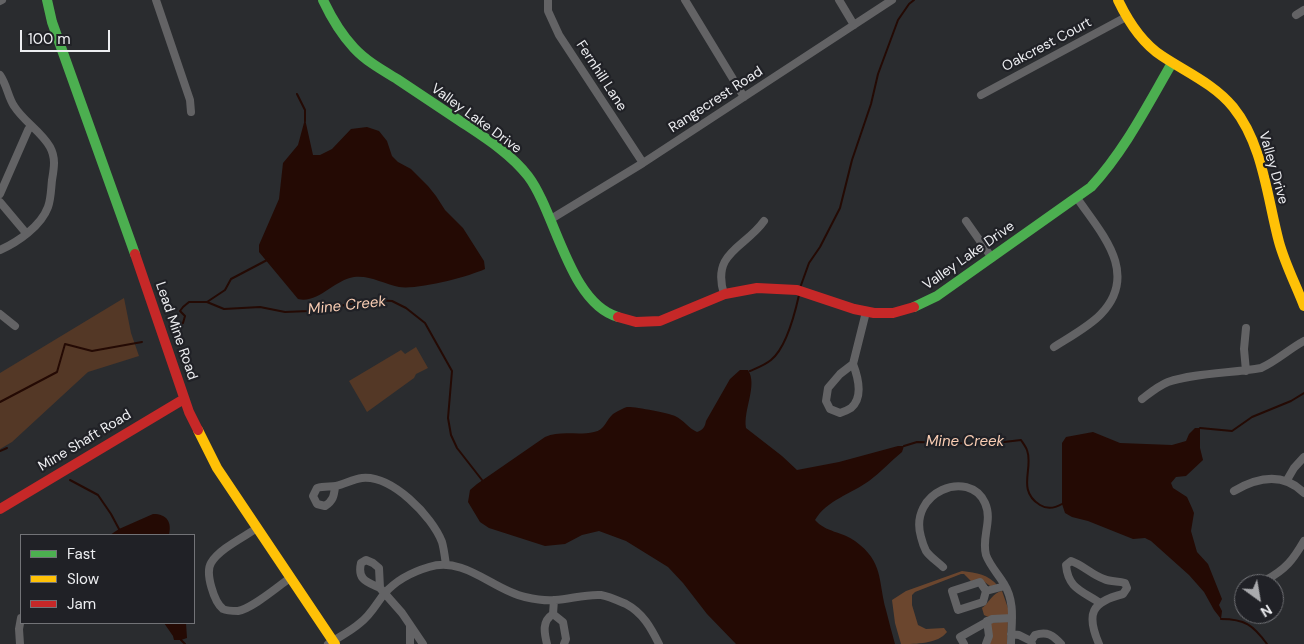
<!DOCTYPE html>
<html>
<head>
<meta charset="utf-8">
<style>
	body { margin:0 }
	#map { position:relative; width:1304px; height:644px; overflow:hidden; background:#2a2c2f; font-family:"DM Sans",sans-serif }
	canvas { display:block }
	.legend { position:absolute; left:20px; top:534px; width:175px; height:90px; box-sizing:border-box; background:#202126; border:1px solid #727377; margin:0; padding:6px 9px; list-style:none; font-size:15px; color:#edeef1 }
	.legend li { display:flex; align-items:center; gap:10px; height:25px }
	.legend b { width:25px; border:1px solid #727377 }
	.north { position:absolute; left:1234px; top:574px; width:50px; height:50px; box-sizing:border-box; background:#202126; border:1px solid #727377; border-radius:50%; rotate:148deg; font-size:14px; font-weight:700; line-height:20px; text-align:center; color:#edeef1 }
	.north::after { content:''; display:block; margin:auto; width:18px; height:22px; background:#a9aaad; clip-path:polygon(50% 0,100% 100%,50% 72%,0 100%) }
	.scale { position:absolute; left:20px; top:30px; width:90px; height:22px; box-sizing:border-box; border:2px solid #edeef1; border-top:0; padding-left:6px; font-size:15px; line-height:18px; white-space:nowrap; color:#edeef1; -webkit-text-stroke:4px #202126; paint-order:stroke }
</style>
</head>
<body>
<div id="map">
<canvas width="1304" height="644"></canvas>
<ul class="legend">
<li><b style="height:6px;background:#4caf50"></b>Fast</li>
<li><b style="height:6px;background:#ffc107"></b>Slow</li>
<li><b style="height:6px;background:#c62828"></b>Jam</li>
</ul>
<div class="north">N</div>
<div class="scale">100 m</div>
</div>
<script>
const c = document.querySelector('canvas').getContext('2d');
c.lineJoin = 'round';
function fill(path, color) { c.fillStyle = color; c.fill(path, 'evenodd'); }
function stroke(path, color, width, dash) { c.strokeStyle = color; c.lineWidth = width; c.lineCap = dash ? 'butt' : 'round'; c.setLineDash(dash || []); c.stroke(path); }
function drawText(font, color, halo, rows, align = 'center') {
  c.font = font + ' "DM Sans",sans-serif'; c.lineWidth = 4.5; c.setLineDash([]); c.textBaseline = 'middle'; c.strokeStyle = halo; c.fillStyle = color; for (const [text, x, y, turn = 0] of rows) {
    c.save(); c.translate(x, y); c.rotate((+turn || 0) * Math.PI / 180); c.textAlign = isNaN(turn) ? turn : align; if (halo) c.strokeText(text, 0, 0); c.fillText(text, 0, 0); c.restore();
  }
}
fill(new Path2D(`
	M 124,298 L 131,333 L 139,356 L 88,372 L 12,442 L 0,449 L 0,373 Z
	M 416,347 L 428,368 L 416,374 L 414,378 L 367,412 L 349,381 L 401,350 L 405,354 Z`), '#543826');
fill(new Path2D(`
	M 962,571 C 977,573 988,574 998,586 L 990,586 L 982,580 L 971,581 L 964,574 L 961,574 L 915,592 L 912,595 L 912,605 L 918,625 L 926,629 L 944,628 L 947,632 C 938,644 916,644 901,644 L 895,623 L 892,600 L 906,591 Z
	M 1002,591 L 1008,608 L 1008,615 L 988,617 L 984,615 L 982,608 C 990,602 992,593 1002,591 Z
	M 1008,621 L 1007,644 L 990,644 L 990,625 L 992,623 Z`), '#6b462e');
fill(new Path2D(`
	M 305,119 L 313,155 L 320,155 L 332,149 L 351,129 L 367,127 L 379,131 L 387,141 L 392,156 L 398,162 L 411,169 L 428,186 L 436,196 L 445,210 L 463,228 L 484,261 L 485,269 C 468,277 417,290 399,287 C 384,284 370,275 354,277 C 334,280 318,304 298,299 L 259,252 L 259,245 L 279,199 L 283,163 L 298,145 Z
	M 740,370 L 748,370 C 758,385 743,410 746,428 L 782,456 L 797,470 L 839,462 L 898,446 L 904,446 L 902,452 C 891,461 881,472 869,481 C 851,494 827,500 815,520 C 825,532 843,532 855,541 C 884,562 878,581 886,610 C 889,622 892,633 895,644 L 736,644 L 707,614 L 683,583 L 668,567 L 626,541 L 599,531 L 582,535 L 565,544 L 545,546 L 489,528 L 480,522 L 468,502 L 470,490 L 477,484 L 545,437 C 561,430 578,436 594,432 C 605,430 606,420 613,414 C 616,412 623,408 627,407 C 632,406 670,413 675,416 C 684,420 688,428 697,432 C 703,430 705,427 706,421 L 730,379 Z
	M 1195,428 L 1200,428 L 1200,448 L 1203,460 L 1186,476 L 1176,477 L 1171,483 L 1173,488 L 1187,497 L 1192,508 L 1194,513 L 1191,531 L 1197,552 L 1208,564 L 1222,599 L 1219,605 L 1222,611 L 1221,619 L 1214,610 L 1204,592 L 1189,575 L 1151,541 L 1145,538 L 1133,539 L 1088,521 L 1072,517 L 1065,513 L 1062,504 L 1062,443 L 1066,437 L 1093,432 L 1120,443 L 1172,445 L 1186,441 L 1189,434 Z
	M 153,514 C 167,514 172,522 169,535 L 110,535 L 119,529 Z
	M 164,623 L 186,623 L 187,638 L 181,640 L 174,640 L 173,636 Z`), '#240a04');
stroke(new Path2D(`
	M 297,94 L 305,110 L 305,121
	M 800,288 L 809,263 L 820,247 L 840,208 L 852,160 L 871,104 L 878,74 L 898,20 L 909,4 L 914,0
	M 207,302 L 225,290 L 231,279 L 269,259
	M 172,328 L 183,323 L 185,316 L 180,311 L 183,307 L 189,302 L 207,302 L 224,309 L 260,307 L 285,312 L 309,311 L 376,300 L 392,301 L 406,308 L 425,323 L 452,371 L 448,418 L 451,435 L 457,448 L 482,480
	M 750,371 C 757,368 765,365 771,360 C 786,348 795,313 799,295
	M 0,402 L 57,372 L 65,344 L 92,351 L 142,342
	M 1200,428 L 1232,431 L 1252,417 L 1291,401 L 1304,393
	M 904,446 L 917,442 L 987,444 L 1021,440 C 1023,443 1026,447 1027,450 C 1034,468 1016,490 1040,505 C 1048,510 1055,508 1062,504
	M 0,451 L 7,448
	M 70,480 L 98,495 L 111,514 L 119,529
	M 1221,619 C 1245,619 1253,625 1267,644
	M 181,640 L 185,644`), '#240a04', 2);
stroke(new Path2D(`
	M 156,0 L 190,100 L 191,112
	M 548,0 L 548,11 L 559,35 L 643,163
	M 685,0 L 744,97
	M 839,0 L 854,25
	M 0,1 L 2,0
	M 1296,15 L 1304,10
	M 0,75 C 7,85 8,97 14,106 C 24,122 41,131 50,147 C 56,158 54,168 52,180 C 51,189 51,199 48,207 C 41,226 18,242 0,250
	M 981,95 L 1126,17
	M 0,194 L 28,130 L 31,126
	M 0,202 L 26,233
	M 551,219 L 643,163 L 892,0
	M 966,221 L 992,258
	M 724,294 C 711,252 745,248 764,221
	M 0,314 L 15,326
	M 1054,347 C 1068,338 1090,326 1101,314 C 1140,273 1101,233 1077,198
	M 853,364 C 858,377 864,397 851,408 C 848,410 843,412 840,413 L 830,409 L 826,401 L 828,388 L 840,374 L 853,364 L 866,312
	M 1246,371 L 1244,349 L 1246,328
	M 1142,399 C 1150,393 1158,386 1168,382 C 1193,373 1234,373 1261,368 C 1277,361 1289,349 1304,341
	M 1287,480 L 1294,468 L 1304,457
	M 335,487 C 334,496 333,501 325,506 L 317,504 L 313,496 L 317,488 C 324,486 331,487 336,486 C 345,484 353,479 362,478 C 392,475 432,516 442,542 C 444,549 445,558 446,565
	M 1234,491 C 1258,477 1283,472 1304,493
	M 257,528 C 244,537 219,549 211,563 C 205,573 214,602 223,609 C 227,611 233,611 238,611 C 253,608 277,587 290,578
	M 943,567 C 938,562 930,557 926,551 C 924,547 922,541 921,537 C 908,492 969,468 985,503 C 993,521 981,537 986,555 C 990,566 999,575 1004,584 C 1016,603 1011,624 1011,644
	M 1266,580 C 1286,569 1293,560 1304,541
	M 380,588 C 367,582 357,580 361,563 L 366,560 L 373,563 L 379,568 L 380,588 L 402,613 L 423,644
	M 986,591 L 983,602 L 958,610 L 952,591 L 980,582 L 986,591 L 1005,586
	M 553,614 L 563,622 L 566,639 L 564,644
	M 410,625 L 410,644
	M 1011,634 L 1019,635 L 1031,641
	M 20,644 L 19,629 L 21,618
	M 328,644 C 339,637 351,631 360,623 C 371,615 376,604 384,594 C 396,580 412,572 429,567 C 465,556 493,590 525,597 C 534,599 546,601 555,600 C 571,599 585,594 601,595 C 608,596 619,601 626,604 C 643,613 651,628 659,644
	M 547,644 C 544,632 542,621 553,614 L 554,600
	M 964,644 L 960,637 L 992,619 L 1012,618
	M 986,644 L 989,636 L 987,621
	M 1032,644 L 1031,641 L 1035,635 C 1047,631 1053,635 1061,644
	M 1099,644 C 1086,614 1091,602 1123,594 L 1127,588 L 1125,583 C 1118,581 1111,582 1104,579 C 1092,575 1083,565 1071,561 L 1066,565 C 1068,589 1083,591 1100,603`), '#636365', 8);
stroke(new Path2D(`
	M 47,0 L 52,22 L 135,254
	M 323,0 C 331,17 341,34 354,48 C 366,61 382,70 397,79 C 418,93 439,107 460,121 C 484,137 510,153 528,176 C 556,213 569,303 618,317
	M 914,307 L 937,296 L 1091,187 C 1125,150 1147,106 1172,63`), '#4caf50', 10);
stroke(new Path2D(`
	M 1118,0 C 1128,21 1142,43 1162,56 C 1186,72 1214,84 1233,107 C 1263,144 1267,197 1279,242 C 1285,264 1296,285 1304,306
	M 198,430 L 217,468 L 335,644`), '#ffc107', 10);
stroke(new Path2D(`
	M 135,254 L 189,412 L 198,430
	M 618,317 L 636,322 L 660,321 L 725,294 L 757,288 L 797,290 L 854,309 L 874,313 L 893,313 L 914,307
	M 0,509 L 184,399`), '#c62828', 10);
drawText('14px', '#edeef1', '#202126', [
	["Oakcrest Court",1047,45,-28],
	["Fernhill Lane",601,76,57],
	["Rangecrest Road",716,100,-33],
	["Valley Lake Drive",476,119,36],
	["Valley Drive",1273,168,74],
	["Valley Lake Drive",969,256,-35],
	["Lead Mine Road",176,331,71],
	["Mine Shaft Road",85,441,-31]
]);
drawText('italic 15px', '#f9cdb3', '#202126', [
	["Mine Creek",347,306,-6],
	["Mine Creek",965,442]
]);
</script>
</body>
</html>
